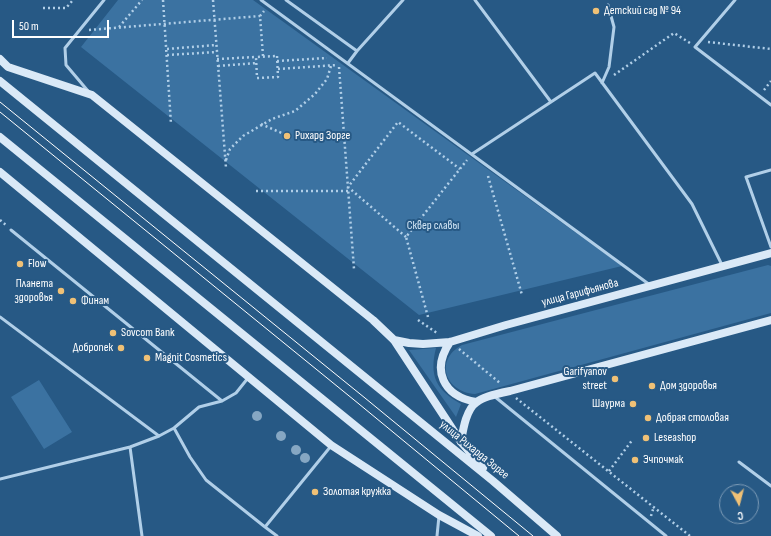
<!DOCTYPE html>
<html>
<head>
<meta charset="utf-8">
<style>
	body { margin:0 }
	#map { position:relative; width:771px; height:536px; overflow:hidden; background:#275985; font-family:"Sofia Sans Condensed",sans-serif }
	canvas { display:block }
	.north { position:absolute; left:719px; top:484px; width:40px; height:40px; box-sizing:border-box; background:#275985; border:1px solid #7d9bb6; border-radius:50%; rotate:173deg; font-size:11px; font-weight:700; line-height:16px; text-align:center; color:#fff }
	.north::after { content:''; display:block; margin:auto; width:14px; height:18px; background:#f0c176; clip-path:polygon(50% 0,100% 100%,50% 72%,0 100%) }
	.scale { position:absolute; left:12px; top:20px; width:97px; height:18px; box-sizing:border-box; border:2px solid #fff; border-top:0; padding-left:5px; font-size:12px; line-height:14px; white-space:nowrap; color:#fff; -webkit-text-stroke:3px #275985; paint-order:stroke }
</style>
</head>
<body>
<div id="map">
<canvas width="771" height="536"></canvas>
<div class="north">С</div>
<div class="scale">50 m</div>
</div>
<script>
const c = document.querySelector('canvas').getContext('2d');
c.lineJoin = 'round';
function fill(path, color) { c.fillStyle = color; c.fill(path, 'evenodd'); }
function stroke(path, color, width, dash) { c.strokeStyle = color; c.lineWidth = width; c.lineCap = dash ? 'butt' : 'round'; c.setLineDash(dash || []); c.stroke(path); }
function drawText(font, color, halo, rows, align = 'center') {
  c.font = font + ' "Sofia Sans Condensed",sans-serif'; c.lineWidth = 4; c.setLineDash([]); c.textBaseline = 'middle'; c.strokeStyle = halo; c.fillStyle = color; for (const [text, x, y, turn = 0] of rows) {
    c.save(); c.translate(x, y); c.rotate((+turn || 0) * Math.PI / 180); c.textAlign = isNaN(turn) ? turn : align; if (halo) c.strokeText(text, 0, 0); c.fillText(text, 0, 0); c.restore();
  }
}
fill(new Path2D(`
	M 118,0 L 253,0 L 622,266 L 419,315 L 81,47 Z
	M 768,265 L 771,266 L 771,313 L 475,394 C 445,392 434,360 462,345 Z
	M 436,348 C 429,376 436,390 461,404 L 456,417 L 409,350 Z
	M 39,380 L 72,432 L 44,449 L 11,397 Z`), '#3b72a1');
stroke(new Path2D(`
	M 163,0 L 171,124
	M 213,0 L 226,168
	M 43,8 L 66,8 L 73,0
	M 119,27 L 142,0
	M 89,30 L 260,16
	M 708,42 L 771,49
	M 167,49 L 216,45
	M 167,55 L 217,52
	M 263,56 L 260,16 L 264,11
	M 277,56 L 278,77 L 257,78 L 256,57 Z
	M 217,59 L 256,57
	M 277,61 L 327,58
	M 218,66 L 257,63
	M 339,67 L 354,269
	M 278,69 L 337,65
	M 614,75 L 674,33 L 690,43
	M 764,90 L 771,81
	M 261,124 L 284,134
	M 226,160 L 230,149 L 243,136 L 272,119 L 295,111 L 315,94 L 327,79 L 331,66
	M 488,176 L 522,295
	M 256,191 L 348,191
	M 0,220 L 6,225
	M 406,237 L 348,187 L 398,122 L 460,169
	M 428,317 L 406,237 L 467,160
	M 418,320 L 437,333
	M 459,349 L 500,383
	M 516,398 L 690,536
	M 609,471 L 633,439
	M 651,516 L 654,506`), '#b1cfe8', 2.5, [2, 3]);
stroke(new Path2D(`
	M 261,0 L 650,285
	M 286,0 L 357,51 L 348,63
	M 475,0 L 551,102
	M 735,0 L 695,47 L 771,105
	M 357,51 L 403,0
	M 602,83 L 609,67 L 614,27 L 608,5
	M 88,91 L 66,65 L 65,48 L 104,0
	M 472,154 L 595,73 L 692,204 L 722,265
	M 771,170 L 746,177 L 771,247
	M 11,230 L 222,401
	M 0,317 L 159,436
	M 494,396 L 666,536
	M 174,428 L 190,457 L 206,480 L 265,527
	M 130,447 L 142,536
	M 739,462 L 771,486
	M 0,479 L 130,447 L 159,436 L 174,428 L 199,407 L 222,401 L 236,393 L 248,378
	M 277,536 L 265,527 L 331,446
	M 437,536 L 439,516`), '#b1cfe8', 3);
stroke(new Path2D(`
	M 0,59 L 8,67 L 92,95 L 373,320 L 394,340 L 461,442 L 483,468
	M 0,81 L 493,481 L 557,536
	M 0,137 L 491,536
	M 0,172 L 331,445 L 439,515 L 478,536
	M 394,340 L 409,343 L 423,344 L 450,342 L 506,325 L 771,253
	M 450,342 C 431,370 443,396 476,402
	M 461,442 C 463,430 466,409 477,402 C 484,396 500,393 510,391 L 771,320`), '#dae9f7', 8);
stroke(new Path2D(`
	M 0,102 L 365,398 L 533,536
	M 0,112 L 359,404 L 519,536`), '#fff', 1);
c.fillStyle = '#86a7c3';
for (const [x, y] of [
	[257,416],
	[281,436],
	[296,450],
	[305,458]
]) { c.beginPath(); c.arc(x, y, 5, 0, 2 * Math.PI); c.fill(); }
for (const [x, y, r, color] of [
	[596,11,4,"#f0c176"],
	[287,136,4,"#f0c176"],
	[20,264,4,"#f0c176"],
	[61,291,4,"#f0c176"],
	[73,301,4,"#f0c176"],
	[113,333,4,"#f0c176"],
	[121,348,4,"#f0c176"],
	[147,358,4,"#f0c176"],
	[615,379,4,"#f0c176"],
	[652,386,4,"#f0c176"],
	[633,404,4,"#f0c176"],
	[648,418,4,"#f0c176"],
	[646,438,4,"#f0c176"],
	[635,460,4,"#f0c176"],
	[315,492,4,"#f0c176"]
]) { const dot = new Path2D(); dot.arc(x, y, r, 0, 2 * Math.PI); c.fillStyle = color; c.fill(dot); stroke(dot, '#275985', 1.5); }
drawText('12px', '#fff', '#275985', [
	["Детский сад № 94",604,11],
	["Рихард Зорге",295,136],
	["Flow",28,264],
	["Планета",53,284,"right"],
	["здоровья",53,298,"right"],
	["Финам",81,301],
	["Sovcom Bank",121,333],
	["Добропек",113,348,"right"],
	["Magnit Cosmetics",155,358],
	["Garifyanov",607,372,"right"],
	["street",607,386,"right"],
	["Дом здоровья",660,386],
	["Шаурма",625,404,"right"],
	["Добрая столовая",656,418],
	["Leseashop",654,438],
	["Эчпочмак",643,460],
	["Золотая кружка",323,492]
], 'left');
drawText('12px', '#d4e7f6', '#275985', [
	["Сквер славы",433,226]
]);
drawText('12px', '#fff', '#275985', [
	["улица Гарифьянова",580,293,-15],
	["улица Рихарда Зорге",474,450,39]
]);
</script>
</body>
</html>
